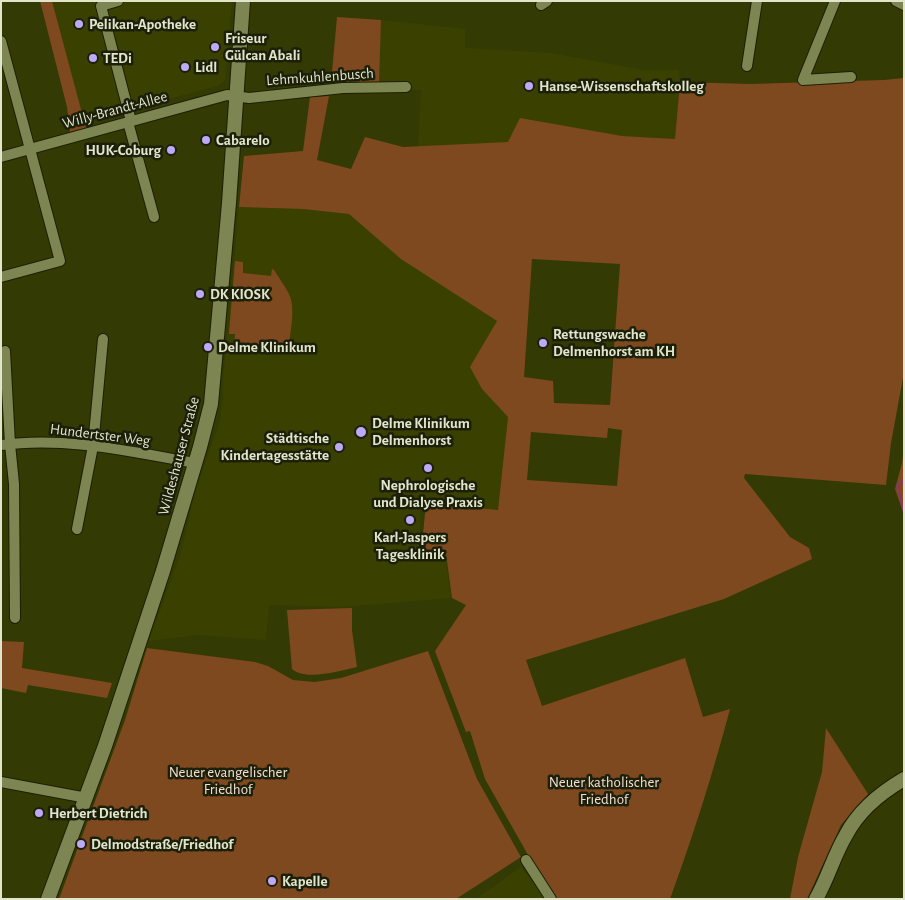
<!DOCTYPE html>
<html>
<head>
<meta charset="utf-8">
<style>
	body { margin:0 }
	#map { position:relative; width:905px; height:900px; overflow:hidden; background:#343a04; font-family:"Alegreya Sans",sans-serif }
	canvas { display:block }
	.frame { position:absolute; inset:0; border:2px solid #e0e5cb; pointer-events:none }
</style>
</head>
<body>
<div id="map">
<canvas width="905" height="900"></canvas>
<div class="frame"></div>
</div>
<script>
const c = document.querySelector('canvas').getContext('2d');
c.lineJoin = 'round';
function fill(path, color) { c.fillStyle = color; c.fill(path, 'evenodd'); }
function stroke(path, color, width, dash) { c.strokeStyle = color; c.lineWidth = width; c.lineCap = dash ? 'butt' : 'round'; c.setLineDash(dash || []); c.stroke(path); }
function drawText(font, color, halo, rows, align = 'center') {
  c.font = font + ' "Alegreya Sans",sans-serif'; c.lineWidth = 5; c.setLineDash([]); c.textBaseline = 'middle'; c.strokeStyle = halo; c.fillStyle = color; for (const [text, x, y, turn = 0] of rows) {
    c.save(); c.translate(x, y); c.rotate((+turn || 0) * Math.PI / 180); c.textAlign = isNaN(turn) ? turn : align; if (halo) c.strokeText(text, 0, 0); c.fillText(text, 0, 0); c.restore();
  }
}
fill(new Path2D(`
	M 52,1 L 232,1 L 225,80 L 217,86 L 84,122 Z
	M 381,20 L 465,29 L 465,48 L 551,53 L 644,70 L 679,70 L 680,82 L 675,139 L 622,136 L 418,147 L 421,90 L 377,90 Z
	M 239,207 L 303,209 L 349,214 L 402,259 L 497,321 L 482,389 L 508,417 L 498,510 L 421,503 L 419,555 L 445,554 L 451,598 L 341,607 L 269,605 L 266,640 L 199,635 L 149,641 L 180,556 L 196,490 L 220,421 L 223,397 L 223,380 Z
	M 521,867 L 546,899 L 476,899 Z`), '#3a4100');
fill(new Path2D(`
	M 40,1 L 52,1 L 86,128 L 70,132 L 67,107 Z
	M 337,17 L 381,20 L 379,82 L 331,83 Z
	M 904,78 L 904,372 L 891,443 L 886,485 L 745,474 L 744,478 L 790,537 L 809,548 L 812,559 L 724,599 L 526,660 L 542,706 L 685,658 L 703,717 L 730,709 C 713,773 693,836 670,899 L 553,899 L 485,779 L 470,731 L 466,732 L 435,651 L 466,605 L 452,598 L 446,554 L 421,555 L 426,503 L 498,510 L 508,417 L 482,389 L 470,367 L 497,321 L 401,259 L 349,214 L 303,209 L 239,207 L 244,156 L 303,151 L 310,97 L 329,96 L 317,160 L 351,169 L 365,137 L 403,147 L 508,142 L 520,118 L 622,136 L 675,139 L 680,82 L 750,84 L 884,80 ZM 532,259 L 620,264 L 610,405 L 554,403 L 553,381 L 524,377 ZM 608,428 L 622,430 L 617,486 L 527,480 L 531,432 L 607,438 Z
	M 235,261 L 243,262 L 243,273 L 271,276 L 272,269 L 274,270 C 279,278 285,286 289,294 C 296,309 290,331 289,347 L 247,343 L 246,353 L 234,351 L 235,334 L 229,334 Z
	M 904,448 L 904,515 L 895,489 L 902,463 Z
	M 352,608 L 352,630 L 357,667 C 340,671 306,681 292,669 L 287,610 Z
	M 1,641 L 24,642 L 22,668 L 112,683 L 107,698 L 28,685 L 26,693 L 1,688 Z
	M 147,648 L 255,662 L 268,666 L 293,680 L 315,682 L 341,678 L 428,651 L 477,779 L 521,857 L 456,899 L 59,899 L 125,720 Z
	M 826,728 L 868,794 L 841,825 L 807,899 L 790,899 L 798,857 L 822,772 Z`), '#7e491f');
stroke(new Path2D(`
	M 904,480 L 897,485 L 904,511`), '#87395a', 2.5);
const minor = new Path2D(`
	M 118,1 L 101,6 L 131,121
	M 835,1 L 803,80 L 851,77
	M 896,1 L 904,5
	M 541,5 L 547,1
	M 1,41 L 60,261 L 1,277
	M 747,66 L 757,1
	M 128,122 L 154,217
	M 1,157 L 227,95 L 249,98 L 343,88 L 406,87
	M 5,351 L 10,444 L 14,484 L 15,618
	M 1,445 C 66,436 132,452 196,463
	M 77,529 L 93,446 L 103,339
	M 1,782 L 87,798
	M 526,860 L 551,899`);
const secondary = new Path2D(`
	M 48,899 L 105,746 L 163,571 L 200,447 L 211,404 L 229,203 L 243,1
	M 816,899 C 828,878 834,855 846,835 C 859,810 880,793 904,779`);
stroke(minor, '#1c2000', 12);
stroke(secondary, '#1c2000', 16);
stroke(minor, '#7d8552', 10);
stroke(secondary, '#7d8552', 14);
for (const [x, y, r, color] of [
	[79,24,5,"#bda9f5"],
	[215,47,5,"#bda9f5"],
	[93,58,5,"#bda9f5"],
	[185,67,5,"#bda9f5"],
	[529,86,5,"#bda9f5"],
	[206,140,5,"#bda9f5"],
	[171,150,5,"#bda9f5"],
	[200,294,5,"#bda9f5"],
	[543,343,5,"#bda9f5"],
	[208,347,5,"#bda9f5"],
	[361,432,6,"#bda9f5"],
	[339,447,5,"#bda9f5"],
	[428,468,5,"#bda9f5"],
	[410,520,5,"#bda9f5"],
	[39,813,5,"#bda9f5"],
	[81,844,5,"#bda9f5"],
	[272,881,5,"#bda9f5"]
]) { const dot = new Path2D(); dot.arc(x, y, r, 0, 2 * Math.PI); c.fillStyle = color; c.fill(dot); stroke(dot, '#1c1f0a', 2); }
drawText('bold 15px', '#e0e5cb', '#1c1f0a', [
	["Pelikan-Apotheke",89,24],
	["Friseur",225,38],
	["Gülcan Abali",225,55],
	["TEDi",103,58],
	["Lidl",195,67],
	["Hanse-Wissenschaftskolleg",539,86],
	["Cabarelo",216,140],
	["HUK-Coburg",161,150,"right"],
	["DK KIOSK",210,294],
	["Rettungswache",553,334],
	["Delmenhorst am KH",553,351],
	["Delme Klinikum",218,347],
	["Delme Klinikum",372,423],
	["Delmenhorst",372,440],
	["Städtische",329,438,"right"],
	["Kindertagesstätte",329,455,"right"],
	["Nephrologische",428,485,"center"],
	["und Dialyse Praxis",428,502,"center"],
	["Karl-Jaspers",410,537,"center"],
	["Tagesklinik",410,554,"center"],
	["Herbert Dietrich",49,813],
	["Delmodstraße/Friedhof",91,844],
	["Kapelle",282,881]
], 'left');
drawText('15px', '#e0e5cb', '#1c1f0a', [
	["Lehmkuhlenbusch",320,77,-4],
	["Willy-Brandt-Allee",115,110,-15],
	["Hundertster Weg",100,435,7],
	["Wildeshauser Straße",179,456,-75]
]);
drawText('15px', '#f3dfd2', '#1c1f0a', [
	["Neuer evangelischer",228,772],
	["Friedhof",228,789],
	["Neuer katholischer",604,782],
	["Friedhof",604,799]
]);
</script>
</body>
</html>
